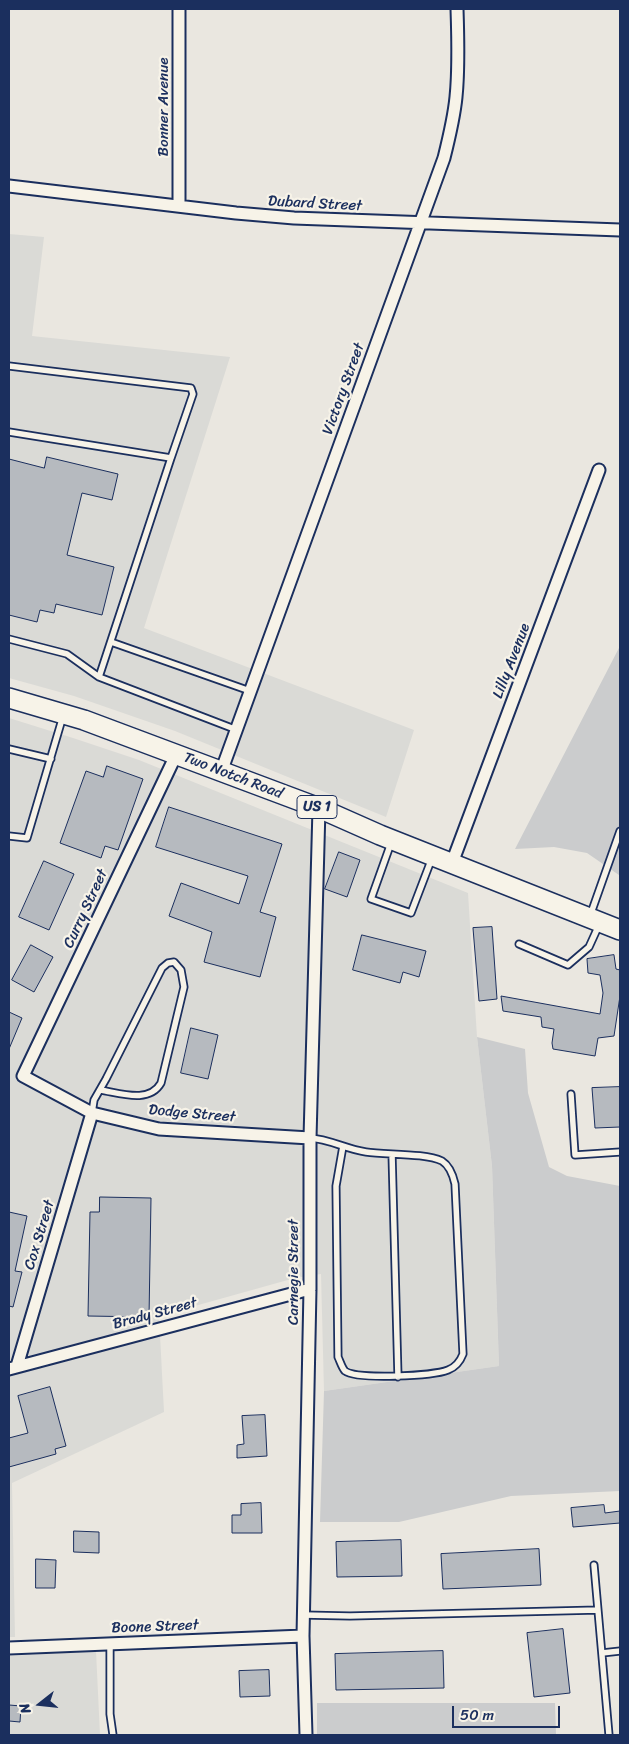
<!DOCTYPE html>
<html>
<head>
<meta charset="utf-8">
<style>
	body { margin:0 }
	#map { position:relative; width:629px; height:1744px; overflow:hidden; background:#eae7e0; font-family:Sriracha,sans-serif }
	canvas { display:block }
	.frame { position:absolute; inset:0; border:10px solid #1b2f5e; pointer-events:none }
	.north { position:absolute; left:15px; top:1679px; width:50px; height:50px; -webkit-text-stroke:4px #f7f3e8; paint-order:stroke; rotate:254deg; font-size:14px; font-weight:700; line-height:20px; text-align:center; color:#1b2f5e }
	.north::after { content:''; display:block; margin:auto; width:18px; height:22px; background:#1b2f5e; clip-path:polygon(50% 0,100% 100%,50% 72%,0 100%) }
	.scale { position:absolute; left:452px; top:1706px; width:108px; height:22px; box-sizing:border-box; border:2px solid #1b2f5e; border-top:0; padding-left:6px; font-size:15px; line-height:18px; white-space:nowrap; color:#1b2f5e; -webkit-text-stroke:4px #f7f3e8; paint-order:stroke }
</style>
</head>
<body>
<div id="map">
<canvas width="629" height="1744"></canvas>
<div class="frame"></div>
<div class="north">N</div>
<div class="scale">50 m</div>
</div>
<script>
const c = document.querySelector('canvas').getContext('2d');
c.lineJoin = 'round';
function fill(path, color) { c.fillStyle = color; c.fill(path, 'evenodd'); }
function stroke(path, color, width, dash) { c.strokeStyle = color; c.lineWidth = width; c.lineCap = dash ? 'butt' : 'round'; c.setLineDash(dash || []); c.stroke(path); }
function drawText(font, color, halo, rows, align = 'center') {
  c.font = font + ' Sriracha,sans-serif'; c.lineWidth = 4.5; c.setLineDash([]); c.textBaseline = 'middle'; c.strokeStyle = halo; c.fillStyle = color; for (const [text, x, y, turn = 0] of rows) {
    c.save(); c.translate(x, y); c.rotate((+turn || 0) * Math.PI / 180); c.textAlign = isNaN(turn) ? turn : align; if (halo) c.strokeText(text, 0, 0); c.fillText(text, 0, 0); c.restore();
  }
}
fill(new Path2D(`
	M 9,234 L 44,237 L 32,336 L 230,357 L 144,628 L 414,730 L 386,817 L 175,731 L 74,696 L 9,678 Z
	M 9,718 L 73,738 L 139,760 L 468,893 L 477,1037 L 492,1166 L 499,1366 L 324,1391 L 321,1274 L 295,1278 L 159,1316 L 164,1412 L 12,1483 L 15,1637 L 9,1637 Z
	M 96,1651 L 100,1735 L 9,1735 L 9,1656 Z`), '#dadad6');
fill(new Path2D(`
	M 620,646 L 620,872 L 619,875 L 587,853 L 554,847 L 515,849 Z
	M 477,1037 L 525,1049 L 528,1093 L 549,1167 L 567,1176 L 620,1186 L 620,1491 L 511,1496 L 399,1522 L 320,1522 L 324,1391 L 499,1366 L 492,1166 Z
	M 317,1703 L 555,1703 L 556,1735 L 317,1735 Z`), '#cbcccd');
const building = new Path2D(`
	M 47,457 L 118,474 L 112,500 L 82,493 L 67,555 L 114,567 L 102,615 L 56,604 L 54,613 L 40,610 L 37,622 L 9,615 L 9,459 L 44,468 Z
	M 107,766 L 143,779 L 118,850 L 105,846 L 101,858 L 60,843 L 86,771 L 103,777 Z
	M 169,807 L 282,844 L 260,912 L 276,917 L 260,977 L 204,962 L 212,932 L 169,916 L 181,883 L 239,904 L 248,876 L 156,847 Z
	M 339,852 L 360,860 L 347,897 L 325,889 Z
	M 44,861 L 74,874 L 49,930 L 19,917 Z
	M 492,927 L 497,999 L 479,1001 L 473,928 Z
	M 362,935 L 426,951 L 419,977 L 403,972 L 400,983 L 353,970 Z
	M 31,945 L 53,957 L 34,992 L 12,980 Z
	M 614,955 L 616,969 L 620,970 L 620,996 L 614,1036 L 598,1038 L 595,1056 L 553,1049 L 552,1043 L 554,1029 L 542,1027 L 541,1017 L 503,1011 L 501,996 L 600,1014 L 603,993 L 600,975 L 588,973 L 587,959 Z
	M 9,1012 L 22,1018 L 9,1049 Z
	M 191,1028 L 218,1035 L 208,1079 L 181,1073 Z
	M 620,1087 L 620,1127 L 595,1128 L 592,1088 Z
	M 100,1197 L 151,1198 L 149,1317 L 88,1316 L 90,1212 L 99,1212 Z
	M 9,1212 L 27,1216 L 15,1271 L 22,1272 L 13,1307 L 9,1306 Z
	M 50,1387 L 66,1446 L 55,1449 L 56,1454 L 9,1467 L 9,1438 L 28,1433 L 18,1396 Z
	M 265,1415 L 267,1456 L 237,1458 L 237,1445 L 244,1444 L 242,1416 Z
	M 261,1503 L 262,1533 L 232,1533 L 232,1515 L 241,1515 L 241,1504 Z
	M 604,1505 L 605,1513 L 620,1511 L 620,1523 L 573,1527 L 571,1508 Z
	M 74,1531 L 99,1532 L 99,1553 L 74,1552 Z
	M 401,1540 L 402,1576 L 337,1577 L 336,1542 Z
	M 539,1549 L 541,1585 L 443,1589 L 441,1554 Z
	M 36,1559 L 56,1560 L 55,1588 L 36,1588 Z
	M 563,1629 L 570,1693 L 534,1697 L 527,1633 Z
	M 443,1651 L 444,1688 L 336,1690 L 335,1654 Z
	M 269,1670 L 270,1696 L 240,1697 L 239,1671 Z
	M 9,1705 L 21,1706 L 20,1722 L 9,1721 Z`);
fill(building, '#b6babf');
stroke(building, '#1b2f5e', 1);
const service = new Path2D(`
	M 9,366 L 191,388 L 193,394 L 171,458
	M 9,432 L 171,458 L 99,677
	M 9,639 L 67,654 L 99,677 L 237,730
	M 111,642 L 250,691
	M 9,749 L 51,759
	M 9,836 L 27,838 L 63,716
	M 391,843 L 371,899 L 411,913 L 432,858
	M 590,916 L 620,831
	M 519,944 L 568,965 L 589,947 L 599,925
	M 571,1094 L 575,1155 L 620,1152
	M 92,1113 L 94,1100 L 106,1079 L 162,968 L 168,963 L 174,962 L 181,970 L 184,987 L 161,1083 C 149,1104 120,1093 100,1090
	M 310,1138 C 329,1139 346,1149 366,1152 C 386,1155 425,1153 442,1161 C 450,1166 453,1175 455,1184 L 463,1354 C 460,1362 456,1367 448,1370 C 433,1376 357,1380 345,1371 C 342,1368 340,1361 338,1357 L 336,1186 L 343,1146
	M 392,1154 L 398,1377
	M 594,1565 L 609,1735
	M 303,1615 L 350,1616 L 598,1610
	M 110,1644 L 110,1714 L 113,1735
	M 602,1653 L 620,1651`);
const minor = new Path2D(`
	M 179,9 L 179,205
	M 9,186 L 236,213 L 294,218 L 620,230
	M 176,755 L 23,1076 L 92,1113 L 159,1129 L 310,1138
	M 221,772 L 444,158 C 449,138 454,118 456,97 C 459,68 458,38 457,9
	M 452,863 L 599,470
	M 17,1366 L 92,1113
	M 9,1369 L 310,1289
	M 9,1648 L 303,1636
	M 306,1735 L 303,1636 L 310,1289 L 310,1138 L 319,808`);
const primary = new Path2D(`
	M 9,698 L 84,720 L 319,808 L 380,835 L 620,930`);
stroke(service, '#1b2f5e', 9);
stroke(minor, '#1b2f5e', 15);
stroke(primary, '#1b2f5e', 22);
stroke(service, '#f7f3e8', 5.5);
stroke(minor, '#f7f3e8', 11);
stroke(primary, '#f7f3e8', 19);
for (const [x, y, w] of [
	[317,807,40]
]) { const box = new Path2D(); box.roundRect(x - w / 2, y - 11.5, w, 23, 4); c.fillStyle = '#f7f3e8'; c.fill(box); stroke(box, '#1b2f5e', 1); }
drawText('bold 14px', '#1b2f5e', null, [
	["US 1",317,807]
]);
drawText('15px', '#1b2f5e', '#f7f3e8', [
	["Bonner Avenue",164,107,-90],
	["Dubard Street",315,204,3],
	["Victory Street",344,389,-70],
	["Lilly Avenue",512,661,-69],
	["Two Notch Road",233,776,21],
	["Curry Street",86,909,-65],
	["Dodge Street",192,1114,5],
	["Cox Street",40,1235,-73],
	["Carnegie Street",294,1272,-90],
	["Brady Street",155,1314,-15],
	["Boone Street",155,1627,-2]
]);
</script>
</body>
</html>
